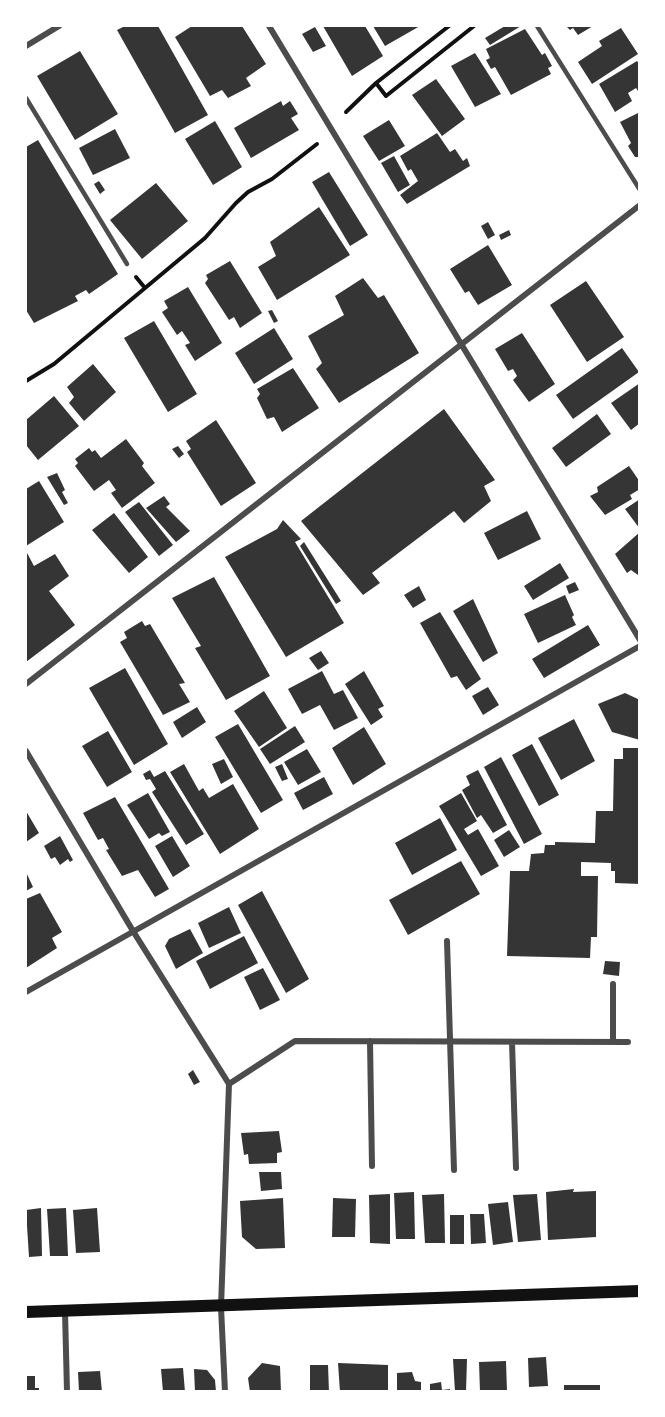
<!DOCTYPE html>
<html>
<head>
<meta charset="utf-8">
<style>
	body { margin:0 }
	#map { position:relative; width:665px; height:1417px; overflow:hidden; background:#fff; font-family:"PT Serif",serif }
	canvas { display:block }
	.frame { position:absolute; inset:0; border:27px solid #fff; pointer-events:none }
</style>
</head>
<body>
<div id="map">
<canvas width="665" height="1417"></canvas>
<div class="frame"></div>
</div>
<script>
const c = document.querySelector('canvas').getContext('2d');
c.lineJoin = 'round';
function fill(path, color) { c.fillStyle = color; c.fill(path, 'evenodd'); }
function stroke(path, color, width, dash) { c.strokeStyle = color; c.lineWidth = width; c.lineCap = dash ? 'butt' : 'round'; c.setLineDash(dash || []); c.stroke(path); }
fill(new Path2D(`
	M 125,26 L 158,26 L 208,115 L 175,133 L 117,30 Z
	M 192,26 L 242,26 L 266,64 L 246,78 L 251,86 L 228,98 L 222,90 L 210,96 L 175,37 Z
	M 323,26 L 365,26 L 383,56 L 352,76 Z
	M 373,26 L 420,26 L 385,46 Z
	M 505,26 L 521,26 L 490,45 L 485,38 Z
	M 566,26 L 593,26 L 578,35 L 573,28 L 570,30 Z
	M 315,27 L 326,46 L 313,52 L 302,34 Z
	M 621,28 L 638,54 L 592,84 L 578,62 L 602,46 L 599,41 Z
	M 525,29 L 542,55 L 545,53 L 552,66 L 548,68 L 551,74 L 511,95 L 495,67 L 491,69 L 486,60 L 490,58 L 486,49 Z
	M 80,51 L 118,114 L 75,140 L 37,76 Z
	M 475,53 L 501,94 L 475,107 L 451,66 Z
	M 637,61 L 640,65 L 640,94 L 636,88 L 628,93 L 632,101 L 615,112 L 599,84 Z
	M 436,79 L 465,119 L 442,136 L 412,95 Z
	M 281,101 L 283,106 L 290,101 L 298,114 L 291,118 L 299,130 L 251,158 L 234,128 Z
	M 640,112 L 640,157 L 635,157 L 628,146 L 631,143 L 620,122 Z
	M 389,120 L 405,146 L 379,161 L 363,136 Z
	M 215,121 L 242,167 L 213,185 L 185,139 Z
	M 115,129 L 130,158 L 93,175 L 79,148 Z
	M 437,133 L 450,152 L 455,149 L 463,161 L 467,158 L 470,166 L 407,204 L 400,195 L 418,181 L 411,169 L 408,171 L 400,156 Z
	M 38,140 L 118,274 L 89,294 L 86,290 L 75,296 L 78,301 L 34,323 L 26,310 L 26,147 Z
	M 394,156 L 410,185 L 398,192 L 381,163 Z
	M 329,172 L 368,235 L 350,246 L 312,182 Z
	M 99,181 L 105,190 L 100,194 L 94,184 Z
	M 156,183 L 188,221 L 142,259 L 110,220 Z
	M 319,207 L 350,255 L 277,300 L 258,267 L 276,256 L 270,242 Z
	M 488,222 L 495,235 L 488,239 L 481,226 Z
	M 509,230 L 511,235 L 501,240 L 499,235 Z
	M 488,245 L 512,285 L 478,305 L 469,291 L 465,293 L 450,269 Z
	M 230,261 L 262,313 L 240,328 L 234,317 L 229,320 L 205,283 L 208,279 L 206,275 Z
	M 363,278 L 378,298 L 384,295 L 419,353 L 339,403 L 316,369 L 322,363 L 308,336 L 344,315 L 335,296 Z
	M 586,281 L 624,337 L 587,362 L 550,305 Z
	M 188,287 L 222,343 L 195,361 L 185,345 L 190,343 L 182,331 L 177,335 L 162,312 L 168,308 L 164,301 Z
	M 272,310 L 278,321 L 274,323 L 268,311 Z
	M 154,321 L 197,394 L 168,412 L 124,338 Z
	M 274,328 L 293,359 L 254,384 L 235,353 Z
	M 522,333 L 555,384 L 529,402 L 513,380 L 517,376 L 513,369 L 508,371 L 495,349 Z
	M 622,348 L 639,372 L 573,419 L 556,395 Z
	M 93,364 L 116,392 L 84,421 L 69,403 L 74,397 L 67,387 Z
	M 293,368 L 319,408 L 282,432 L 274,417 L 267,419 L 257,398 L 260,394 L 257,389 Z
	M 640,383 L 640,423 L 631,430 L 611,403 Z
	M 54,396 L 79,426 L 38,460 L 26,445 L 26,420 Z
	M 444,409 L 495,480 L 484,486 L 491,501 L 464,523 L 454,511 L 372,573 L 380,583 L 363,595 L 301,521 Z
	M 597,414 L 611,434 L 566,467 L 552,448 Z
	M 216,420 L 256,483 L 221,506 L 187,452 L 191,449 L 186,441 Z
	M 126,439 L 144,463 L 142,466 L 155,483 L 122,508 L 111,493 L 116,490 L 109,480 L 94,491 L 75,466 L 78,463 L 75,459 L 89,448 L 92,452 L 95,450 L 101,458 Z
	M 178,446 L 184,454 L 179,458 L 172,449 Z
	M 629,466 L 640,482 L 640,489 L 630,495 L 632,499 L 605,515 L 590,496 L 598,492 L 597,487 Z
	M 57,473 L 65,490 L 62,492 L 68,503 L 64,505 L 47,477 Z
	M 39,481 L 64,522 L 26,546 L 26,489 Z
	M 164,496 L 170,504 L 166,507 L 190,531 L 176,542 L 146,508 Z
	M 640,499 L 640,529 L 625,509 Z
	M 139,502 L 173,545 L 159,556 L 125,512 Z
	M 527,511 L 541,539 L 498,560 L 484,533 Z
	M 114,513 L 148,557 L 129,573 L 92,530 Z
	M 283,520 L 301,539 L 295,542 L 344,623 L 286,657 L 225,557 L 277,529 Z
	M 640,532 L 640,574 L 638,575 L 631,570 L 627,573 L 615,554 Z
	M 304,542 L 341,601 L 336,604 L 300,546 Z
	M 26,551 L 34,566 L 55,554 L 69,576 L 49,591 L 75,625 L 26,662 Z
	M 560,563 L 569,578 L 533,600 L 524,586 Z
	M 214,577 L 270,676 L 226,700 L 195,648 L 201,646 L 172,598 Z
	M 575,582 L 579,590 L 569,594 L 566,586 Z
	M 419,586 L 426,600 L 413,608 L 404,595 Z
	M 565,595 L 574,615 L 572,617 L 576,625 L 538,643 L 524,614 Z
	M 473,599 L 498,653 L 483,662 L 453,611 Z
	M 440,612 L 481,679 L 466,690 L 457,676 L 451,678 L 420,623 Z
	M 142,621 L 145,626 L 150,624 L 185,683 L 179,684 L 190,702 L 163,715 L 120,642 L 127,638 L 124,632 Z
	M 588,625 L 600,645 L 544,678 L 532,659 Z
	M 321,651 L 329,663 L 318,670 L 309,658 Z
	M 125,668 L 168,744 L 134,765 L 89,688 Z
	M 322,671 L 334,694 L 343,690 L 358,718 L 334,730 L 320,705 L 302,714 L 288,689 Z
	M 364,671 L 384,706 L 378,709 L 383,717 L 371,725 L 345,684 Z
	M 488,687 L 499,705 L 483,715 L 472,696 Z
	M 264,691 L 287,728 L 259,747 L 234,711 Z
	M 625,693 L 640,700 L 640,740 L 612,732 L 598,704 Z
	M 197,707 L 206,722 L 182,738 L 173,722 Z
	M 574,719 L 595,761 L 561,780 L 538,738 Z
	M 238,724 L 283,800 L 261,813 L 215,737 Z
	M 295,726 L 305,742 L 270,764 L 260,749 Z
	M 364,727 L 386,764 L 353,785 L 332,748 Z
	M 108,731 L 132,772 L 107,787 L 82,746 Z
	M 532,744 L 559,795 L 539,806 L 512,755 Z
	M 623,748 L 640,748 L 640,884 L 615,883 L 615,871 L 611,871 L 611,863 L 581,862 L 581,876 L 598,876 L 597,937 L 591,937 L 590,958 L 507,956 L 510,871 L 529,871 L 531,854 L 544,853 L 545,845 L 555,845 L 555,842 L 595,843 L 596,811 L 613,811 L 614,759 L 623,759 Z
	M 307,749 L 321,772 L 298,785 L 284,762 Z
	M 501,757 L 542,834 L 524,844 L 484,767 Z
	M 224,759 L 233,777 L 221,784 L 212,764 Z
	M 184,764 L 199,791 L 203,788 L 209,798 L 233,784 L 259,829 L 220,854 L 170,772 Z
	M 282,764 L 288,779 L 282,781 L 275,767 Z
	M 150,770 L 154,777 L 165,771 L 204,834 L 186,845 L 152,792 L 156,789 L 150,779 L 146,780 L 143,774 Z
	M 478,770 L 507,825 L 493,833 L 481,815 L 477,818 L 462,790 L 470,785 L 466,776 Z
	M 324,777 L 333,794 L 303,810 L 294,793 Z
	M 148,793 L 170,832 L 162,836 L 159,833 L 149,839 L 127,805 Z
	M 461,793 L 477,821 L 464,829 L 468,835 L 478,829 L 499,866 L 481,876 L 439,806 Z
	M 115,797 L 169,889 L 155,897 L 138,870 L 122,876 L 106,850 L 109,849 L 103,838 L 98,840 L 83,813 Z
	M 26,811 L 39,833 L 26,842 Z
	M 440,818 L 457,850 L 412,875 L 395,843 Z
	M 509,830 L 520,847 L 504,857 L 494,840 Z
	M 60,836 L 73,860 L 70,862 L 68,859 L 60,865 L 55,857 L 51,859 L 44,846 Z
	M 172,836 L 190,866 L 173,877 L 155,846 Z
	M 461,861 L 480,894 L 408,935 L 389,900 Z
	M 26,872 L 33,887 L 26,891 Z
	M 262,891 L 309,979 L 286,993 L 238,905 Z
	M 40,893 L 62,932 L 52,938 L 57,948 L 26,968 L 26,899 Z
	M 229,907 L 241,933 L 209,948 L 198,923 Z
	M 190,929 L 203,953 L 176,969 L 165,946 L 169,939 Z
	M 244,936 L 258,963 L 210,989 L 196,961 Z
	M 605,961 L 620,962 L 619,976 L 603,974 Z
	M 263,968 L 280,1000 L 260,1010 L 244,977 Z
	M 193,1070 L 200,1082 L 194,1085 L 188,1074 Z
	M 279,1131 L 282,1152 L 277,1153 L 277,1163 L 249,1164 L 248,1154 L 244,1155 L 241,1133 Z
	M 259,1172 L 281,1172 L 282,1189 L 261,1191 Z
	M 574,1189 L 573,1192 L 596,1191 L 596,1237 L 548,1240 L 546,1192 Z
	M 414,1192 L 415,1239 L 396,1239 L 394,1193 Z
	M 390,1194 L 390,1244 L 370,1243 L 369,1195 Z
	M 444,1194 L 445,1243 L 425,1243 L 422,1195 Z
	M 537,1194 L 541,1240 L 518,1242 L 513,1195 Z
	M 283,1198 L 285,1248 L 256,1249 L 242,1237 L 240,1201 Z
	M 333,1198 L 356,1199 L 355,1237 L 332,1237 Z
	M 508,1202 L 513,1242 L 493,1245 L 488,1204 Z
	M 41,1208 L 42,1256 L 29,1257 L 26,1210 Z
	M 66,1208 L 68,1256 L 50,1256 L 47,1209 Z
	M 97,1208 L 100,1252 L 76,1253 L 73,1210 Z
	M 470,1214 L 484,1214 L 486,1243 L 471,1244 Z
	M 450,1215 L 464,1215 L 464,1244 L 450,1244 Z
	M 546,1357 L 548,1386 L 529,1387 L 528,1358 Z
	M 453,1359 L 467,1359 L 466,1392 L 455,1392 Z
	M 506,1361 L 507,1392 L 480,1392 L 479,1362 Z
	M 262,1363 L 280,1366 L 281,1392 L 250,1392 L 248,1378 Z
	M 338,1363 L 388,1365 L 388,1392 L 340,1392 Z
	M 310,1365 L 328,1365 L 329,1392 L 310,1392 Z
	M 183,1368 L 185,1392 L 163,1392 L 161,1369 Z
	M 194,1369 L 207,1370 L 215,1380 L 216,1392 L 195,1392 Z
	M 100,1371 L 102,1392 L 79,1392 L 78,1372 Z
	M 412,1372 L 415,1381 L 421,1382 L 421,1392 L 397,1392 L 397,1373 Z
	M 26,1376 L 35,1376 L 35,1388 L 39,1388 L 39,1392 L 26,1392 Z
	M 441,1382 L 442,1390 L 450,1389 L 450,1392 L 430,1392 L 430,1384 Z
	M 564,1385 L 600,1385 L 600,1392 L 564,1392 Z`), '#353535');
stroke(new Path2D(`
	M 376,83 L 386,96 L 474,26
	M 346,112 L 376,83 L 449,26
	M 136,277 L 145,288
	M 26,381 L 54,364 L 205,238 L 236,203 L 248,192 L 272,179 L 317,144`), '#111', 4);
stroke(new Path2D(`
	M 537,26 L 640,190
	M 26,98 L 127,264`), '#4c4c4c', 4.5);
stroke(new Path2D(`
	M 269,26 L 640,640
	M 26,46 L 59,26
	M 26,684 L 640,205
	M 26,751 L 133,931 L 229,1084 L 221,1307 L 225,1392
	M 447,941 L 454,1170
	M 26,992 L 640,646
	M 370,1041 L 372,1166
	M 512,1042 L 516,1168
	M 613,1042 L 613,984
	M 229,1084 L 295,1041 L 628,1042
	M 65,1311 L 67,1392`), '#4c4c4c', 6);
stroke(new Path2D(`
	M 26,1312 L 640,1291`), '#111', 12);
</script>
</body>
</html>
